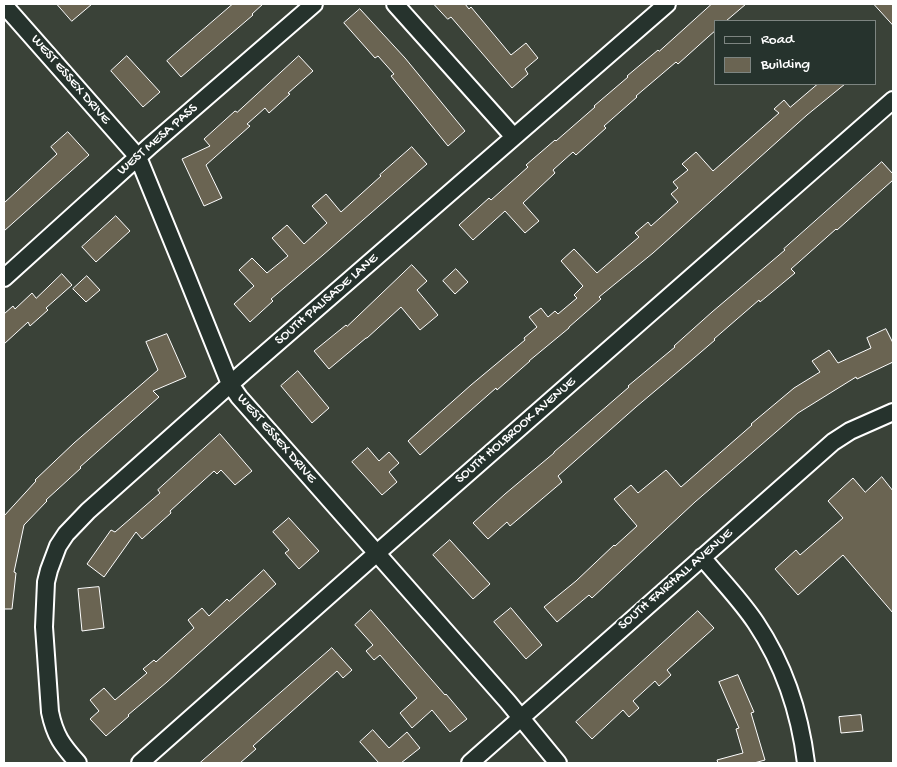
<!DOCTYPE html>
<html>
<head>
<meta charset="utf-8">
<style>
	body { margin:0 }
	#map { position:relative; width:897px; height:767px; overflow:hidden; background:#3a4238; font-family:"Gochi Hand",sans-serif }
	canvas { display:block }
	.frame { position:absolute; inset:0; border:5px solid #fff; pointer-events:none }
	.legend { position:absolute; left:714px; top:20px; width:162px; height:65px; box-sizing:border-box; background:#26332d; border:1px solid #7d8581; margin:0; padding:6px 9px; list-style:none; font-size:15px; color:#fff }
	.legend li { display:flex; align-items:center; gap:10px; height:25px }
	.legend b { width:25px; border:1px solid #7d8581 }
</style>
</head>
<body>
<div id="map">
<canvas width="897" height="767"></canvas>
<div class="frame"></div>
<ul class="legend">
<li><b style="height:6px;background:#26332d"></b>Road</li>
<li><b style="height:14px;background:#6a6452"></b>Building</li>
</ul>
</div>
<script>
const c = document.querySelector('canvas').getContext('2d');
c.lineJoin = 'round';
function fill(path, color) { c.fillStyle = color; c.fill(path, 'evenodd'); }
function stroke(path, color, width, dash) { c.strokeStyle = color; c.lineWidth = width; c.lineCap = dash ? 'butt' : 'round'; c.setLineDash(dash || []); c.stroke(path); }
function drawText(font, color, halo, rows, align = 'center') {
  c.font = font + ' "Gochi Hand",sans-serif'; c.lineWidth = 5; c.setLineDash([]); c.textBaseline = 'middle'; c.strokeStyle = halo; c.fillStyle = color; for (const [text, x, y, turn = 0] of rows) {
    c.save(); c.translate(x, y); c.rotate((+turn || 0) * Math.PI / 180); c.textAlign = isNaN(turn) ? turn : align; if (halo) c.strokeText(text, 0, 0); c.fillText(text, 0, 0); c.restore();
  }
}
const building = new Path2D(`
	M 57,4 L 92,4 L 72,21 Z
	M 233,4 L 263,4 L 252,14 L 253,15 L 181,77 L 167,61 Z
	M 434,4 L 465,4 L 469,9 L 471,7 L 511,55 L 526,43 L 538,58 L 525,69 L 528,74 L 512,88 L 451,17 L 448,19 Z
	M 712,4 L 746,4 L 726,21 L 716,21 L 716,30 L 708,37 L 678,64 L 676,62 L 636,96 L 637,97 L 604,126 L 606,128 L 576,155 L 573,152 L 553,170 L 555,173 L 523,203 L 539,221 L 525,233 L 505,211 L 473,240 L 459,225 L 489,198 L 491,200 L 528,167 L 526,165 L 555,140 L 556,141 L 595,107 L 594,106 L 628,77 L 627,76 L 658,50 L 659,51 Z
	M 874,4 L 893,4 L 893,25 Z
	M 360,9 L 405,58 L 465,131 L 448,146 L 391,76 L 394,74 L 378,56 L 375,58 L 344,23 Z
	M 127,56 L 160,92 L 143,107 L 111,71 Z
	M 299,56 L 313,71 L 288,93 L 290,94 L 269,113 L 265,108 L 247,124 L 250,126 L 206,165 L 222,198 L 204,206 L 182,159 L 210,146 L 204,139 L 235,111 L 237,112 Z
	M 818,84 L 845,84 L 807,115 L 653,253 L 599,297 L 601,299 L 569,327 L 569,328 L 529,361 L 530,361 L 497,390 L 496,388 L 420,455 L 408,441 L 471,385 L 525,340 L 524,338 L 537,327 L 529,317 L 541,308 L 548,317 L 555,311 L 558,314 L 577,298 L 574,295 L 583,286 L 561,261 L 574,249 L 597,273 L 639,237 L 635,233 L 648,222 L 651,226 L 678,202 L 671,194 L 678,188 L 673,182 L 688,170 L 682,164 L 696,152 L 713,171 L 779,113 L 774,109 L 784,100 L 790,107 Z
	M 68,132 L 89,155 L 4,231 L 4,203 L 57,154 L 51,147 Z
	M 412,147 L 427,164 L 323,255 L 271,299 L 273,301 L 250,322 L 234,304 L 254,286 L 239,270 L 252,258 L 267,273 L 288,256 L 272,238 L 287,225 L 304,244 L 327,223 L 312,206 L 326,194 L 341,212 L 381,176 L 380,175 Z
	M 882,162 L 893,174 L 893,180 L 837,230 L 836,229 L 791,269 L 795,273 L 760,302 L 759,300 L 714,339 L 715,340 L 687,364 L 636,407 L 558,476 L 562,482 L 510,526 L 507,522 L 488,539 L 473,523 L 505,494 L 554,453 L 554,452 L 629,387 L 628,386 L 675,347 L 674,346 L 712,312 L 785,250 L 784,249 Z
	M 116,216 L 130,231 L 96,262 L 82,247 Z
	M 412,265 L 427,281 L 417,290 L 438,315 L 420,330 L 401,307 L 367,338 L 366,338 L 329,369 L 314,351 L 346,325 L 347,326 Z
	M 456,269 L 468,282 L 455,294 L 443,281 Z
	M 62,274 L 72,285 L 46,308 L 48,310 L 30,326 L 28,322 L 4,344 L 4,314 L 13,306 L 15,309 L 32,293 L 36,298 Z
	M 87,276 L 100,290 L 86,302 L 73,289 Z
	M 886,329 L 893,343 L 893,362 L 857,379 L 856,377 L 798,413 L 695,502 L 592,598 L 589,595 L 557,622 L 544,607 L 576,581 L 614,545 L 615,546 L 637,526 L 614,499 L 631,485 L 638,493 L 666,470 L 681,487 L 752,425 L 751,424 L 794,388 L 820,372 L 812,361 L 829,350 L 838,363 L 871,348 L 867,338 Z
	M 167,334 L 186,377 L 153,391 L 159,397 L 80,467 L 81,468 L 46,500 L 47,501 L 24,525 L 14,572 L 16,573 L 12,609 L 4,609 L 4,516 L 36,481 L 35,480 L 74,443 L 158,370 L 146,342 Z
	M 298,371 L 329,408 L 312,423 L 281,386 Z
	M 220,434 L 252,471 L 235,485 L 221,470 L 217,474 L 214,471 L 170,511 L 171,513 L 142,539 L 136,532 L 104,577 L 87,564 L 111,530 L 115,532 L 160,493 L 158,490 Z
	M 368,448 L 379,461 L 389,452 L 399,463 L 389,472 L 397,482 L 382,495 L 352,462 Z
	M 882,477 L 893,491 L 893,613 L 843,555 L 798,595 L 775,569 L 796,550 L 800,555 L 843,518 L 828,501 L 853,478 L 865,492 Z
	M 289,518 L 319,551 L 299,569 L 285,553 L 289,550 L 273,532 Z
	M 450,540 L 490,584 L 473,599 L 433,555 Z
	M 264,570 L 276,584 L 167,682 L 128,715 L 129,716 L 106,736 L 90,719 L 99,711 L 90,700 L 104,688 L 115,700 L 147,673 L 143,669 L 154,660 L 156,662 L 194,628 L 188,620 L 202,608 L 209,616 L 227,599 L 229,601 Z
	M 99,587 L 104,628 L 82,631 L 78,589 Z
	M 511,608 L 542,645 L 526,659 L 494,622 Z
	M 371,610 L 445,695 L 446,694 L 467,719 L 450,732 L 432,710 L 412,728 L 400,713 L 417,698 L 380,655 L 374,660 L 366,651 L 373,645 L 355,625 Z
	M 698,611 L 714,628 L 667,670 L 671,675 L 659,686 L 655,681 L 633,701 L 639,708 L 629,717 L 623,710 L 592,739 L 576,722 Z
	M 332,648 L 352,670 L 343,678 L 337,671 L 253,746 L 256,749 L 240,763 L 200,763 Z
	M 738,675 L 754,712 L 751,713 L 765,760 L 754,763 L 718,763 L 717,760 L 743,753 L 736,729 L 739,728 L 719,682 Z
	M 861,715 L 863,731 L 841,733 L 839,717 Z
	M 373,730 L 389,748 L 407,732 L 420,748 L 401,763 L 379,763 L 360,742 Z`);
fill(building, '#6a6452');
stroke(building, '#fff', 1);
const street = new Path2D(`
	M 395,4 L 514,137
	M 4,5 L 138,157 L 185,272 L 230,384 L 239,397 L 508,702 L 558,763
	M 4,278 L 150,146 L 314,4
	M 702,557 C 720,579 740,599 756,623 C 784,665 800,714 806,763
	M 78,763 C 62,745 55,736 50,712 L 44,627 L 46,582 L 49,570 L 58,546 L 66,534 L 88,511 L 245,371 L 667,4
	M 140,763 L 377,553 L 893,100
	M 470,763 L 833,442 L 850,431 L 893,412`);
stroke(street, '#fff', 20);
stroke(street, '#26332d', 16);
drawText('14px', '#fff', '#26332d', [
	["WEST ESSEX DRIVE",70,80,49],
	["WEST MESA PASS",158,140,-41],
	["SOUTH PALISADE LANE",327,300,-41],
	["SOUTH HOLBROOK AVENUE",516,431,-41],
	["WEST ESSEX DRIVE",276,439,49],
	["SOUTH FAIRHALL AVENUE",676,580,-41]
]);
</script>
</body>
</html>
